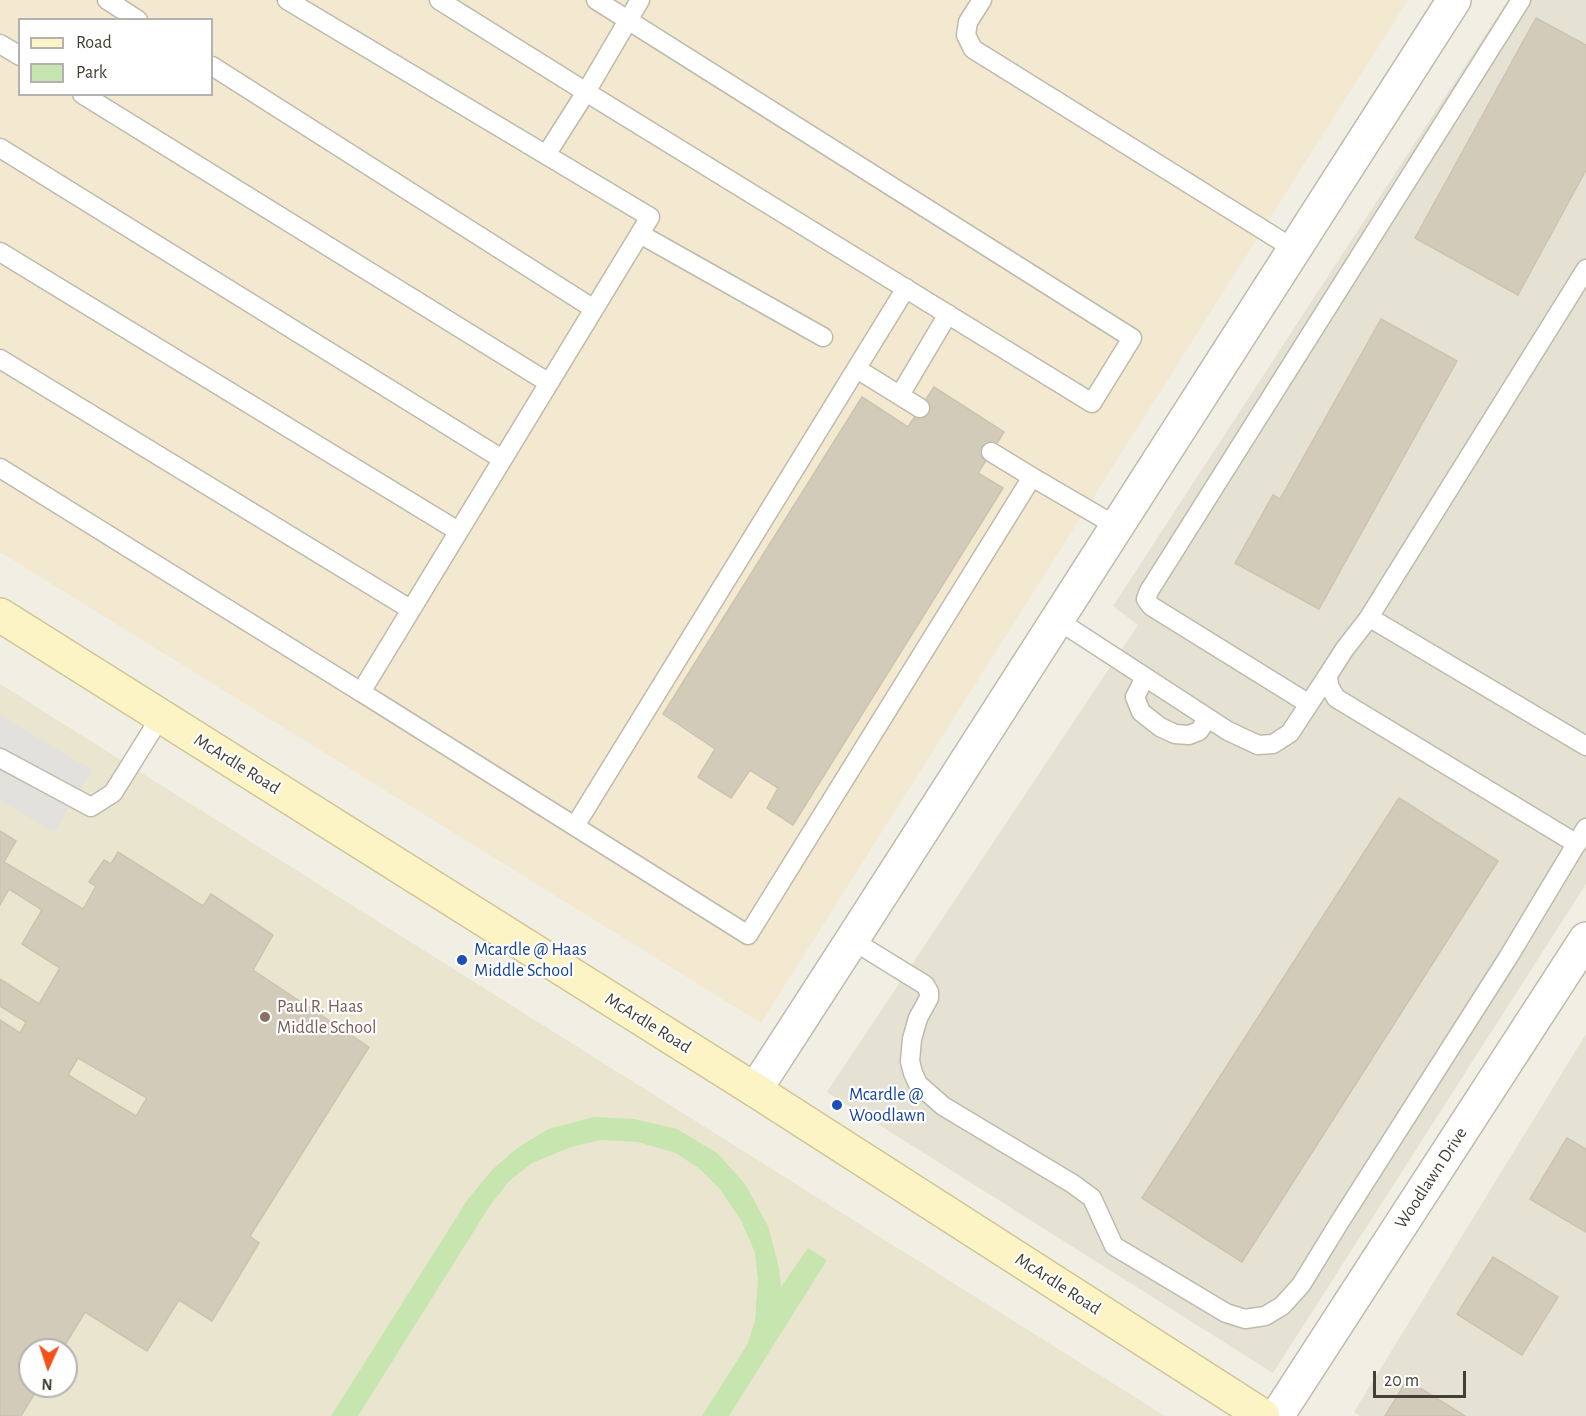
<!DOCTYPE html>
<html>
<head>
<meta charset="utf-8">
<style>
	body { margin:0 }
	#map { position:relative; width:1586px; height:1416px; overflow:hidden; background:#f1efe4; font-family:"Alegreya Sans",sans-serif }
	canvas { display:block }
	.legend { position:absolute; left:18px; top:18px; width:195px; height:78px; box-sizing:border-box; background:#fff; border:2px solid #b4b2ae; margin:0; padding:8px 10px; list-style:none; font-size:18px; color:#433f35 }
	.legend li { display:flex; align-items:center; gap:12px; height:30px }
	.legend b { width:30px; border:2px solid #b4b2ae }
	.north { position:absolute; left:18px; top:1338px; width:60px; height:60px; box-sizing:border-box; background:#fff; border:2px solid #b4b2ae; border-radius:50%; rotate:183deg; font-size:16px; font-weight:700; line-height:24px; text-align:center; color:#433f35 }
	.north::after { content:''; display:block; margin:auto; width:21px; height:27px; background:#f1521c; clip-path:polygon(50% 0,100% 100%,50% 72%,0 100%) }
	.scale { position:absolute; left:1373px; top:1371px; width:93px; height:27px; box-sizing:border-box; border:3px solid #433f35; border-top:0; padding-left:8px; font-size:18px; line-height:21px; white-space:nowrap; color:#433f35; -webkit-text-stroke:4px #fff; paint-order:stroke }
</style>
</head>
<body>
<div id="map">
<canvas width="1586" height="1416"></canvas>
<ul class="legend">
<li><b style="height:8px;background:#fcf4c4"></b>Road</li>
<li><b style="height:16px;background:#c7e5ae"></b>Park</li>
</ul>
<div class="north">N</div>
<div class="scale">20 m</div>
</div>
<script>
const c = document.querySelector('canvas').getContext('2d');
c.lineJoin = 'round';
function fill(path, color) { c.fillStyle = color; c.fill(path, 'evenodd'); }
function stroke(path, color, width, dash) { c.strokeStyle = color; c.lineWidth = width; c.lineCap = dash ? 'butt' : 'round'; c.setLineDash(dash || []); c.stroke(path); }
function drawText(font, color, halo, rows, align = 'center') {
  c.font = font + ' "Alegreya Sans",sans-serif'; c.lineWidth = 4.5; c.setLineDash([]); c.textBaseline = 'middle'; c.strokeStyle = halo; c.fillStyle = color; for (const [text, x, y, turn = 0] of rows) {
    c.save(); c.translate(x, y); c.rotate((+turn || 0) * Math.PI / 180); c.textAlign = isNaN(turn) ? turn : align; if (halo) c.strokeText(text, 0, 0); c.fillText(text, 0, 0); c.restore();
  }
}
fill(new Path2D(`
	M 1508,0 L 1586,0 L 1586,884 L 1273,1373 L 827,1092 L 1138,625 L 1113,606 Z
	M 1586,1034 L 1586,1416 L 1360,1416 L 1354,1412 Z`), '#e5e1d3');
fill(new Path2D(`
	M 0,0 L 1408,0 L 761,1023 L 0,552 ZM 20,20 L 212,20 L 212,94 L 20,94 Z`), '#f3e8d0');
fill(new Path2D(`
	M 0,684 L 1165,1416 L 0,1416 ZM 30,1350 L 66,1350 L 66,1386 L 30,1386 Z`), '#eae5cf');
fill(new Path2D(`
	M 594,1117 L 634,1119 L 677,1129 L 717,1153 L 745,1184 L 768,1226 L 779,1268 L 781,1287 L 808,1248 L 827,1260 L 729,1416 L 702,1416 L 747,1345 L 755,1321 L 758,1280 L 755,1253 L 741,1220 L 719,1188 L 700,1169 L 676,1153 L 638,1142 L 601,1140 L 571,1147 L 532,1163 L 509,1181 L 489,1207 L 358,1416 L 331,1416 L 468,1199 L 492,1170 L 516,1149 L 548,1129 Z`), '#c7e5ae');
fill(new Path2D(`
	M 0,715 L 92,770 L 54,832 L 0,800 Z`), '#e2e1dd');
const building = new Path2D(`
	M 1536,18 L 1586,45 L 1586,170 L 1518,295 L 1415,238 Z
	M 1381,319 L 1457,361 L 1319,609 L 1235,563 L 1273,495 L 1280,499 Z
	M 934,387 L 1004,432 L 978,473 L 1003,488 L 793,825 L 767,808 L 778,788 L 750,770 L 731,798 L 698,777 L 715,749 L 663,714 L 862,397 L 908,427 Z
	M 1399,798 L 1498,861 L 1242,1262 L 1142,1198 Z
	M 0,831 L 16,841 L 4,862 L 83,909 L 96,886 L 89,882 L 104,860 L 111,864 L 118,852 L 203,906 L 211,894 L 273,935 L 253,970 L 369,1047 L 250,1236 L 259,1243 L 212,1321 L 179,1300 L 147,1351 L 85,1312 L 62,1350 L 30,1350 L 30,1386 L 39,1386 L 21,1416 L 0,1416 L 0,1020 L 20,1033 L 26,1022 L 0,1006 L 0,979 L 39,1004 L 60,968 L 22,944 L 42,910 L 9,889 L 0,905 ZM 78,1058 L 147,1098 L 136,1116 L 68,1075 Z
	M 1567,1138 L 1586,1149 L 1586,1232 L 1530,1199 Z
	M 1493,1257 L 1558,1297 L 1522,1355 L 1457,1314 Z
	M 1407,1380 L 1465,1416 L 1385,1416 Z`);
fill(building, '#d3cbba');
stroke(building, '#cdc4ae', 1.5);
const lane = new Path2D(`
	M 107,0 L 138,20
	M 439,0 L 586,92 L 1092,403 L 1132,338 L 596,0
	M 982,0 L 968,22 L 966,35 L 973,49 L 1294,249
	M 0,44 L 20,56
	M 212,66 L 594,309
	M 82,94 L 549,383
	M 0,148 L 502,459
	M 546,155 L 586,92 L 640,0
	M 640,234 L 823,337
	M 0,252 L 458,531
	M 0,359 L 410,609
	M 857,369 L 920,408
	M 900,395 L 948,314
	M 991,452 L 1032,477
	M 0,468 L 361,692 L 650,217 L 287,0
	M 1056,619 L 1228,731 L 1258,745 L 1273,744 L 1290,733 L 1328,675
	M 1368,619 L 1586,269
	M 1145,677 L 1135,697 L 1141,712 L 1160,727 L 1175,734 L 1189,735 L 1199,731 L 1208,718
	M 361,692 L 748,935 L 1032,477 L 1116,526
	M 1309,704 L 1151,606 L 1146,599 L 1149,591 L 1521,0
	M 0,758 L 91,807 L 113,793 L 161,716
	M 575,826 L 906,288
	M 1577,844 L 1336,698 L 1329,686 L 1328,675 L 1344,650 L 1368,619 L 1377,622 L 1586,746
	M 852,940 L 925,985 L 929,992 L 929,998 L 918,1018 L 912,1039 L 910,1061 L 913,1073 L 918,1084 L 943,1106 L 1073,1184 L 1092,1198 L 1114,1246 L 1226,1313 L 1245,1319 L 1265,1316 L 1282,1306 L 1301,1285 L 1339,1223 L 1509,956 L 1586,828`);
const street = new Path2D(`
	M 755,1090 L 852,940 L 1454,0
	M 1277,1416 L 1586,939`);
const secondary = new Path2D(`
	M 0,615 L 755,1090 L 1263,1416`);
stroke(lane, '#bfbaaa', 21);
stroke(street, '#bfbaaa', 36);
stroke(secondary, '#d0c696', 36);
stroke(lane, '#fff', 18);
stroke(street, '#fff', 33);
stroke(secondary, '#fcf4c4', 33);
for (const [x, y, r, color] of [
	[462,960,6,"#1a4fb4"],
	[265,1017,6,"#8d6e63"],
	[837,1105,6,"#1a4fb4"]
]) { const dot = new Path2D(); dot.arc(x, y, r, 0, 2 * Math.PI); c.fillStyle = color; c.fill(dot); stroke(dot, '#fff', 2); }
drawText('18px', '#433f35', '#fff', [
	["McArdle Road",237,764,32],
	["McArdle Road",648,1023,32],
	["Woodlawn Drive",1431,1178,-57],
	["McArdle Road",1058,1284,33]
]);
drawText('18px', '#164399', '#fff', [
	["Mcardle @ Haas",474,950],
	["Middle School",474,971],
	["Mcardle @",849,1095],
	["Woodlawn",849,1116]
], 'left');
drawText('18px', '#785e54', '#fff', [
	["Paul R. Haas",277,1007],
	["Middle School",277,1028]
], 'left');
</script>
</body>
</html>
